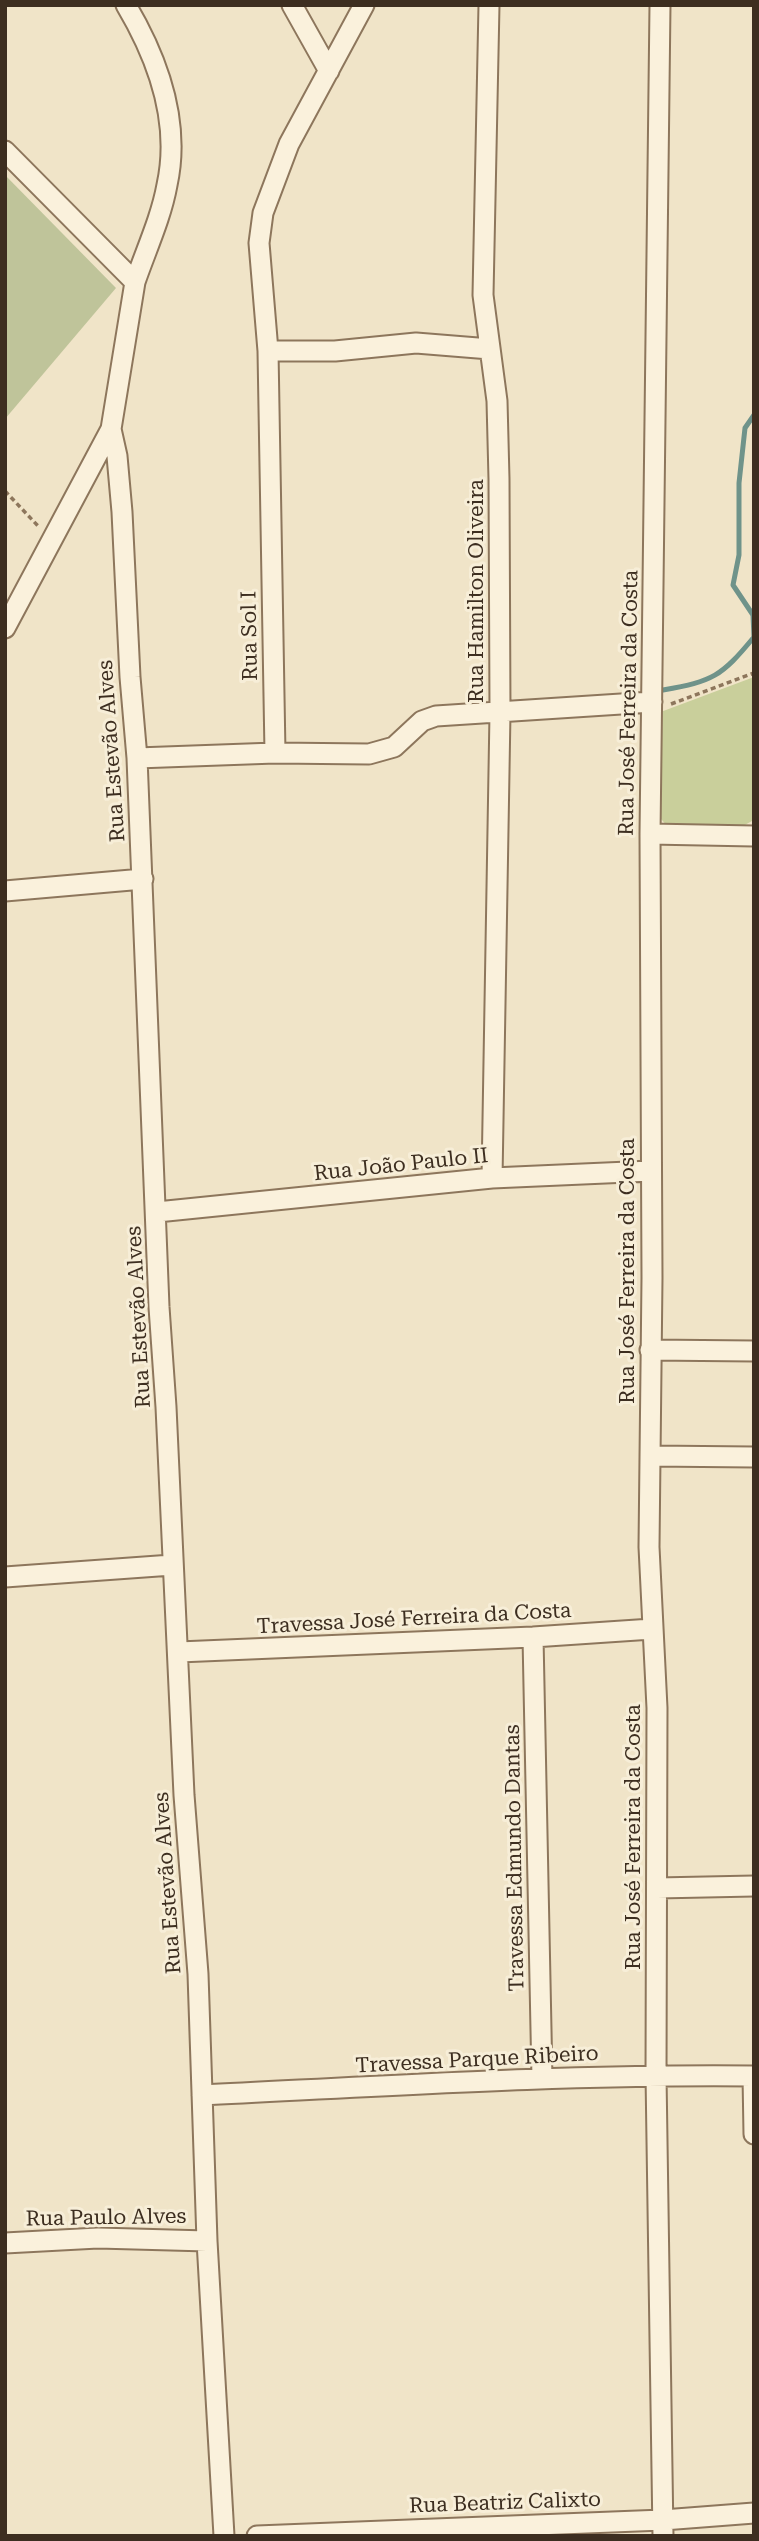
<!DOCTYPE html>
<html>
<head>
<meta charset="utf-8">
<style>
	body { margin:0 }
	#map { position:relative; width:759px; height:2541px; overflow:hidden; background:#f0e4c8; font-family:"Roboto Serif",serif }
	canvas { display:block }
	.frame { position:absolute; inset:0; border:7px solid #3d2e20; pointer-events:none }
</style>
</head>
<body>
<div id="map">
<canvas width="759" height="2541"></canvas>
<div class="frame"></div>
</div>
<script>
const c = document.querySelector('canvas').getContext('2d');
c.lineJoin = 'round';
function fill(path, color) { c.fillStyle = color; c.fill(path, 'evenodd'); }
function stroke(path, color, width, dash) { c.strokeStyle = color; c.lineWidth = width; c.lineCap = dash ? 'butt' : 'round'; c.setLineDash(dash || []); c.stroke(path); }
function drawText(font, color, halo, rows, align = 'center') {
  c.font = font + ' "Roboto Serif",serif'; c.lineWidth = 6; c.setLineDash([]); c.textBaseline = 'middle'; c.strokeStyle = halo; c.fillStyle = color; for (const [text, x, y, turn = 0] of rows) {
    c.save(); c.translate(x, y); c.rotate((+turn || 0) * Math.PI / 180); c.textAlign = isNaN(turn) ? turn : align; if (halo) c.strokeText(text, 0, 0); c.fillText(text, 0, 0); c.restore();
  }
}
fill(new Path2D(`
	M 754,677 L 754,802 L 752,821 L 741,827 L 668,827 L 655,812 L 658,713 Z`), '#c9cf9b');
fill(new Path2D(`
	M 5,175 L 116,288 L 5,419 Z`), '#bfc49a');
stroke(new Path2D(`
	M 663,690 C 713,681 721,677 754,637 L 753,615 L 733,585 L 739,555 L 739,483 L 745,428 L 754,415`), '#6f938a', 5);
const minor = new Path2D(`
	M 126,5 C 158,59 181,121 167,185 C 161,218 146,250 135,282
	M 292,5 L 329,71
	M 489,5 L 483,295 L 497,401 L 499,479 L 500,713 L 492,1178
	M 660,5 L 650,834 L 652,1278 L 649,1547 L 657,1708 L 656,2075 L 663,2536
	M 5,151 L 135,282 L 111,429 L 117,456 L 122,512 L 130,677 L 137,758 L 159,1307 L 166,1407 L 184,1795 L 198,1974 L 207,2241 L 224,2536
	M 268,351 L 335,351 L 416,343 L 490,349
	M 5,628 L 111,429
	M 275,753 L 268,351 L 259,243 L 263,213 L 289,144 L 364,5
	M 137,758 L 275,753 L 369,754 L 394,747 L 422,721 L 436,716 L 652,702
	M 650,834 L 754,836
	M 5,891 L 143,879
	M 157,1212 L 492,1178 L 651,1171
	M 650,1350 L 754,1351
	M 651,1456 L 754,1457
	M 5,1577 L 172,1565
	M 533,1637 L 542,2079
	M 179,1652 L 533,1637 L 652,1629
	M 657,1888 L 754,1886
	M 753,2076 L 754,2134
	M 202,2095 C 386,2086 570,2074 754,2076
	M 5,2243 L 98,2238 L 207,2241
	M 257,2536 L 663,2520 L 754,2513`);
stroke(minor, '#8d765c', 23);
stroke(new Path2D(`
	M 5,491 L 39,527
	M 671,704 L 754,673`), '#8d765c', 3.5, [5, 3.5]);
stroke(minor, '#faf1dc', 19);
drawText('21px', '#3d2e20', '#f7eed8', [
	["Rua Hamilton Oliveira",477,591,-90],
	["Rua Sol I",250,636,-91],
	["Rua José Ferreira da Costa",629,703,-89],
	["Rua Estevão Alves",112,751,-94],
	["Rua João Paulo II",401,1165,-6],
	["Rua José Ferreira da Costa",628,1271,-90],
	["Rua Estevão Alves",139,1317,-93],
	["Travessa José Ferreira da Costa",414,1619,-3],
	["Rua José Ferreira da Costa",634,1837,-90],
	["Travessa Edmundo Dantas",515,1858,-91],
	["Rua Estevão Alves",168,1883,-94],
	["Travessa Parque Ribeiro",477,2060,-3],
	["Rua Paulo Alves",106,2218,-1],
	["Rua Beatriz Calixto",505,2503,-2]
]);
</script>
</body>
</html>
